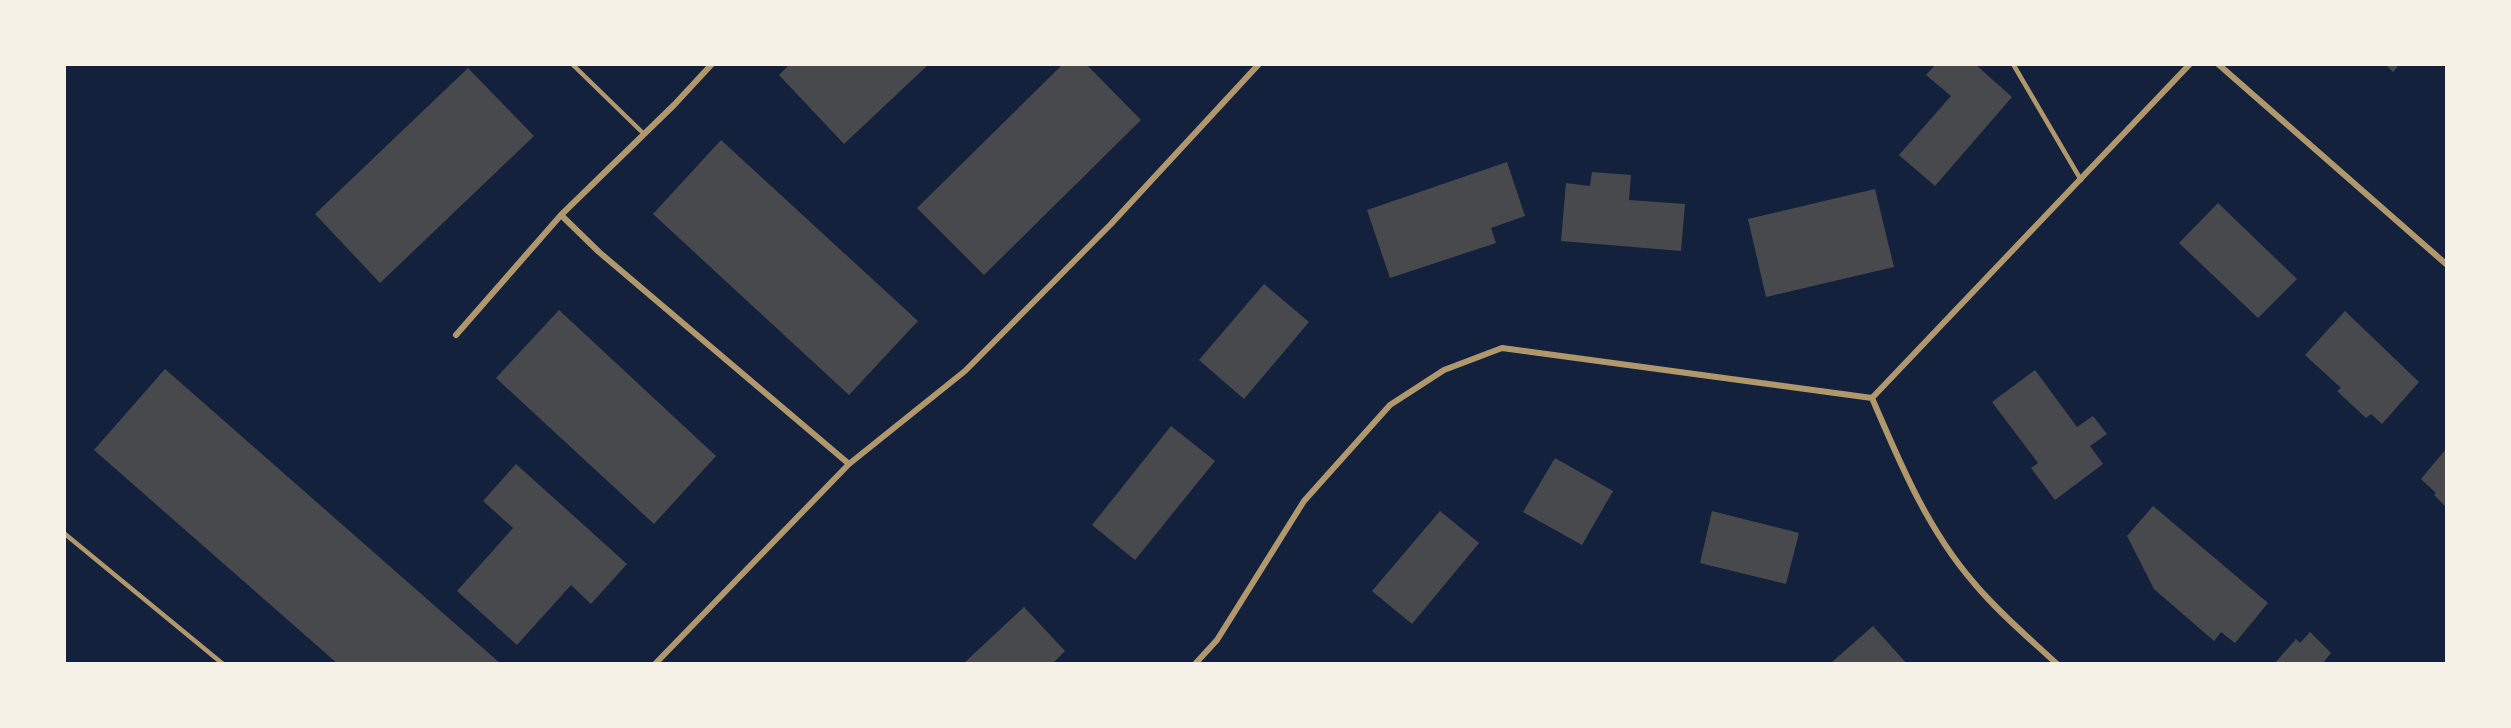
<!DOCTYPE html>
<html>
<head>
<meta charset="utf-8">
<style>
	body { margin:0 }
	#map { position:relative; width:2511px; height:728px; overflow:hidden; background:#14213d; font-family:Roboto,sans-serif }
	canvas { display:block }
	.frame { position:absolute; inset:0; border:66px solid #f6f1e7; pointer-events:none }
</style>
</head>
<body>
<div id="map">
<canvas width="2511" height="728"></canvas>
<div class="frame"></div>
</div>
<script>
const c = document.querySelector('canvas').getContext('2d');
c.lineJoin = 'round';
function fill(path, color) { c.fillStyle = color; c.fill(path, 'evenodd'); }
function stroke(path, color, width, dash) { c.strokeStyle = color; c.lineWidth = width; c.lineCap = dash ? 'butt' : 'round'; c.setLineDash(dash || []); c.stroke(path); }
fill(new Path2D(`
	M 790,64 L 929,64 L 844,144 L 779,75 Z
	M 1063,64 L 1086,64 L 1141,120 L 984,275 L 917,208 Z
	M 1936,64 L 1975,64 L 2012,97 L 1935,186 L 1899,155 L 1951,96 L 1926,75 Z
	M 2385,64 L 2400,64 L 2393,72 Z
	M 468,68 L 534,136 L 380,283 L 315,214 Z
	M 721,140 L 918,321 L 849,395 L 653,214 Z
	M 1507,162 L 1525,216 L 1491,228 L 1496,243 L 1390,278 L 1367,210 Z
	M 1592,172 L 1631,175 L 1629,200 L 1685,204 L 1681,251 L 1561,241 L 1566,183 L 1590,186 Z
	M 1875,189 L 1894,267 L 1766,297 L 1748,219 Z
	M 2218,203 L 2297,279 L 2258,318 L 2179,243 Z
	M 1264,284 L 1309,322 L 1244,399 L 1199,360 Z
	M 559,310 L 716,456 L 654,524 L 496,378 Z
	M 2345,311 L 2419,382 L 2382,424 L 2371,414 L 2366,418 L 2337,391 L 2341,388 L 2305,355 Z
	M 165,369 L 501,664 L 338,664 L 94,450 Z
	M 2035,370 L 2077,427 L 2093,416 L 2107,434 L 2090,446 L 2103,464 L 2055,500 L 2031,468 L 2038,463 L 1992,402 Z
	M 1171,426 L 1215,461 L 1135,560 L 1092,525 Z
	M 2446,449 L 2446,507 L 2434,495 L 2436,493 L 2421,479 Z
	M 1555,458 L 1613,491 L 1582,545 L 1523,512 Z
	M 516,464 L 627,564 L 591,604 L 571,585 L 517,645 L 457,591 L 513,528 L 483,501 Z
	M 2153,506 L 2268,603 L 2235,643 L 2221,632 L 2214,641 L 2154,589 L 2127,536 Z
	M 1440,511 L 1479,543 L 1412,624 L 1372,591 Z
	M 1712,511 L 1799,533 L 1786,584 L 1700,563 Z
	M 1024,607 L 1065,651 L 1052,664 L 963,664 Z
	M 1873,626 L 1907,664 L 1834,664 L 1832,662 Z
	M 2310,632 L 2331,653 L 2322,664 L 2274,664 L 2296,639 L 2300,643 Z`), '#48494c');
stroke(new Path2D(`
	M 572,64 L 644,134
	M 2013,64 L 2081,180
	M 65,534 L 223,664`), '#b1986c', 4.5);
stroke(new Path2D(`
	M 712,64 L 674,105 L 561,215 L 599,252 L 849,464
	M 2218,64 L 2446,264
	M 456,335 L 561,215
	M 1872,398 C 1900,463 1927,529 1974,583 C 1998,612 2029,638 2057,664
	M 655,664 L 849,464 L 965,371 L 1111,224 L 1259,64
	M 1195,664 L 1217,640 L 1304,501 L 1390,405 L 1444,370 L 1502,348 L 1872,398 L 2190,64`), '#b1986c', 6);
</script>
</body>
</html>
